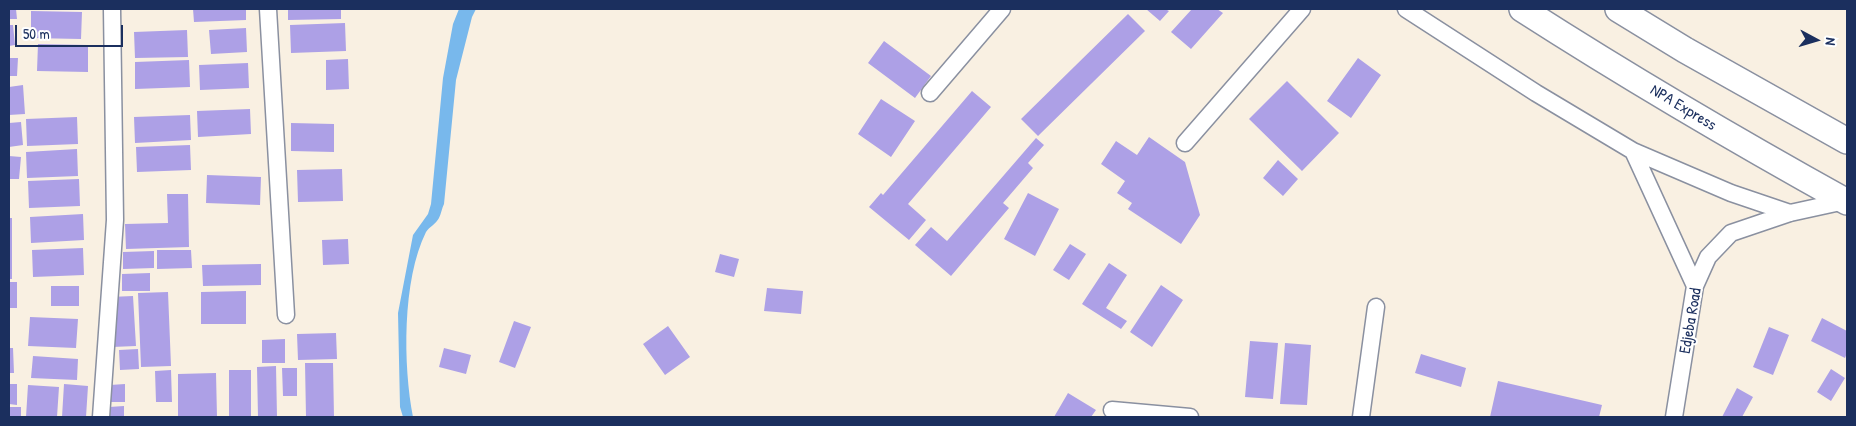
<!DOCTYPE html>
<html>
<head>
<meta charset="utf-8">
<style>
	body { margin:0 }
	#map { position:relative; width:1856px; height:426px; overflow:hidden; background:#f9f0e2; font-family:"Patrick Hand",sans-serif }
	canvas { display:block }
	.frame { position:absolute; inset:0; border:10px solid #1b2f5e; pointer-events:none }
	.north { position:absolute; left:1791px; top:15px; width:50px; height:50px; -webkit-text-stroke:4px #fff; paint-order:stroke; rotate:96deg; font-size:14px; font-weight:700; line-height:20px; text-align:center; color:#1b2f5e }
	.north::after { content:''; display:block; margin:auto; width:18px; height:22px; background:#1b2f5e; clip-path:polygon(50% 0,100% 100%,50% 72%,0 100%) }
	.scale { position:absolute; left:15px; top:25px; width:108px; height:22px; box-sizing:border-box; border:2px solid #1b2f5e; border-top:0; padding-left:6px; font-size:15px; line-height:18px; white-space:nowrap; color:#1b2f5e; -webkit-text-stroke:4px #fff; paint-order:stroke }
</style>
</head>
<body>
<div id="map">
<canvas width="1856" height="426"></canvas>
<div class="frame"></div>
<div class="north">N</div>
<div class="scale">50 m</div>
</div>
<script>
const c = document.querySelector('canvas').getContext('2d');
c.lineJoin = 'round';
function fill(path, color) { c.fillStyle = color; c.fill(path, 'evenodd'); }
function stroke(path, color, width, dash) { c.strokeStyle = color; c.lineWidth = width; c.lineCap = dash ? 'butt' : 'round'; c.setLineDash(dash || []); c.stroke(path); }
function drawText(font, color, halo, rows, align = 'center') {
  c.font = font + ' "Patrick Hand",sans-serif'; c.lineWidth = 4; c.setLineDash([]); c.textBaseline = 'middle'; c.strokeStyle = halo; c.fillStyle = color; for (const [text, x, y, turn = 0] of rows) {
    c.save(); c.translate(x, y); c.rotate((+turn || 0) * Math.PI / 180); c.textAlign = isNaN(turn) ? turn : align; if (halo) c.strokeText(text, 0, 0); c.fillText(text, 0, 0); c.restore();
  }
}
fill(new Path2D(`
	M 459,9 L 476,9 L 472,17 L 456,80 L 444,204 C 442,208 441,214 439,218 C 436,224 429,227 426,232 C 402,280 403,366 413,417 L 403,417 L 400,407 L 398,313 L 413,235 L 428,214 L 431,204 L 443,78 L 453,24 Z`), '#78b8ec');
fill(new Path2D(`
	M 9,9 L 16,9 L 17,19 L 9,19 Z
	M 193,9 L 246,9 L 246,20 L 194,22 Z
	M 288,9 L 341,9 L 341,19 L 288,20 Z
	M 1146,9 L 1165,9 L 1169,11 L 1160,21 Z
	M 1192,9 L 1217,9 L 1223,13 L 1191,49 L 1171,32 Z
	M 31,11 L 82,12 L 81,39 L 31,38 Z
	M 1128,14 L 1145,31 L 1038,136 L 1021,119 Z
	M 345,23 L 346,51 L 291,53 L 290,25 Z
	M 9,25 L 13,25 L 15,45 L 9,46 Z
	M 246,28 L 247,52 L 211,54 L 209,30 Z
	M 187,30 L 188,57 L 135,58 L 134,32 Z
	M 884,41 L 931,76 L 915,98 L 868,63 Z
	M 38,44 L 88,45 L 88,72 L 37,71 Z
	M 9,58 L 18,58 L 17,76 L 9,76 Z
	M 1358,58 L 1381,75 L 1351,118 L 1327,101 Z
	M 348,59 L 349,89 L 326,90 L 326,60 Z
	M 189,60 L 190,87 L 135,89 L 135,62 Z
	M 248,63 L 249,88 L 200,90 L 199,65 Z
	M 1287,81 L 1339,133 L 1302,171 L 1249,119 Z
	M 23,85 L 25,114 L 9,115 L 9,87 Z
	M 972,91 L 991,107 L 908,204 L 926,220 L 909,240 L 869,207 L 881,193 L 883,195 Z
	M 881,99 L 915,121 L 891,157 L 858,134 Z
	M 250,109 L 251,134 L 198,137 L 197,111 Z
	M 190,115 L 191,140 L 135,143 L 134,117 Z
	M 77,117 L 78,144 L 27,146 L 26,119 Z
	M 21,122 L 23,145 L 9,147 L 9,123 Z
	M 291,123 L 334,124 L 334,152 L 291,151 Z
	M 1149,137 L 1185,162 L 1200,215 L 1181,244 L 1128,209 L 1132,203 L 1117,193 L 1125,181 L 1101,164 L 1116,141 L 1137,155 Z
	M 1036,138 L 1044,145 L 1028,163 L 1033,168 L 1003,203 L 1009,208 L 951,276 L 915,245 L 931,227 L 947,241 Z
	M 190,145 L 191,170 L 137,172 L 136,147 Z
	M 77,149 L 78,176 L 27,178 L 26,152 Z
	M 9,156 L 21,157 L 19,179 L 9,179 Z
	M 1278,160 L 1298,179 L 1283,196 L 1263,178 Z
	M 342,169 L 343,201 L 298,202 L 297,170 Z
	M 207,175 L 261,177 L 260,205 L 206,203 Z
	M 79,179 L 80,206 L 29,208 L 28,181 Z
	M 1028,193 L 1059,209 L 1035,256 L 1004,239 Z
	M 167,194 L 188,194 L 189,247 L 126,249 L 125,224 L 168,223 Z
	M 83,214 L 84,240 L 31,243 L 30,217 Z
	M 9,218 L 12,218 L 12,279 L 9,279 Z
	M 348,239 L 349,264 L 323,265 L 322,240 Z
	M 1070,244 L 1086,254 L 1069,280 L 1053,270 Z
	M 83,248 L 84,275 L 33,277 L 32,250 Z
	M 157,250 L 191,250 L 192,268 L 157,269 Z
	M 154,251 L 154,268 L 123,269 L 123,252 Z
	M 720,254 L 739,259 L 734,277 L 715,272 Z
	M 1109,263 L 1127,275 L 1106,308 L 1127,321 L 1121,329 L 1082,304 Z
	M 261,264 L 261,285 L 203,286 L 202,265 Z
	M 150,273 L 150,291 L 122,291 L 122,274 Z
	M 9,282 L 17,282 L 17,308 L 9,308 Z
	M 1161,285 L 1183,300 L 1152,347 L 1130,332 Z
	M 51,286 L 79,286 L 79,306 L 51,306 Z
	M 767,288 L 803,291 L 801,314 L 764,311 Z
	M 246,291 L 246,324 L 201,324 L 201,292 Z
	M 168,292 L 171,366 L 141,367 L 138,293 Z
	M 133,296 L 136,346 L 112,347 L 110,297 Z
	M 30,317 L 78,319 L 76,348 L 28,346 Z
	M 1822,318 L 1847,331 L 1847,353 L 1845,358 L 1811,341 Z
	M 514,321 L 531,327 L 515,368 L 499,362 Z
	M 668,326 L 690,357 L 665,375 L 643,344 Z
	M 1769,327 L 1789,335 L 1773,375 L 1753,367 Z
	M 336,333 L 337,359 L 298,360 L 297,334 Z
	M 285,339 L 285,363 L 262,363 L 262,340 Z
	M 1250,341 L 1278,343 L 1273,399 L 1245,397 Z
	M 1285,343 L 1311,345 L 1307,405 L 1280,404 Z
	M 9,348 L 13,348 L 14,373 L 9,373 Z
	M 444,348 L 471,355 L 466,374 L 439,367 Z
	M 138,349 L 139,369 L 120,370 L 119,350 Z
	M 1421,354 L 1466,368 L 1461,387 L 1415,373 Z
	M 33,356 L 78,359 L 77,380 L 31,378 Z
	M 305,363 L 333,363 L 334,417 L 306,417 Z
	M 276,366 L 277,417 L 258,417 L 257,367 Z
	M 282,368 L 297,368 L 297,396 L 283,396 Z
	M 1831,369 L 1845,378 L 1831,401 L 1817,392 Z
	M 171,370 L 172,402 L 156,402 L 155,371 Z
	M 229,370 L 251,370 L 251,416 L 229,416 Z
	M 216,373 L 217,417 L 178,417 L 178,374 Z
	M 1498,381 L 1602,405 L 1599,417 L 1490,417 Z
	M 9,384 L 17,384 L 17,405 L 9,404 Z
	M 64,384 L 88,386 L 86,417 L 62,417 Z
	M 125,384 L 125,402 L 110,402 L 110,385 Z
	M 28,385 L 59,387 L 57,417 L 26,417 Z
	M 1737,388 L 1753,397 L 1742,417 L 1722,417 Z
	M 1068,393 L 1096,410 L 1091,417 L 1054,417 Z
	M 124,406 L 124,417 L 109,417 L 109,407 Z
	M 9,407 L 21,407 L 21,417 L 9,417 Z`), '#ada0e6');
const street = new Path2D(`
	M 268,9 L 286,315
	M 1406,9 L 1536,93 L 1633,151 L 1731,193 L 1790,213
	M 930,93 L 1002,9
	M 1185,143 L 1302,9
	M 1633,151 L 1695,286
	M 1112,410 L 1190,417
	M 101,417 L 115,220 L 112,9
	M 1361,417 L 1376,307
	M 1674,417 L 1695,286 L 1708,257 L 1731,233 L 1790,213 L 1845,201`);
const primary = new Path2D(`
	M 1522,9 C 1628,77 1737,141 1847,202
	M 1618,9 L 1685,50 L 1847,141`);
stroke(street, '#8a90a0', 19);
stroke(primary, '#8a90a0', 28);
stroke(street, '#fff', 16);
stroke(primary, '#fff', 25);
drawText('16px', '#1b2f5e', '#fff', [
	["NPA Express",1683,108,31],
	["Edjeba Road",1691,321,-80]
]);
</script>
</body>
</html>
